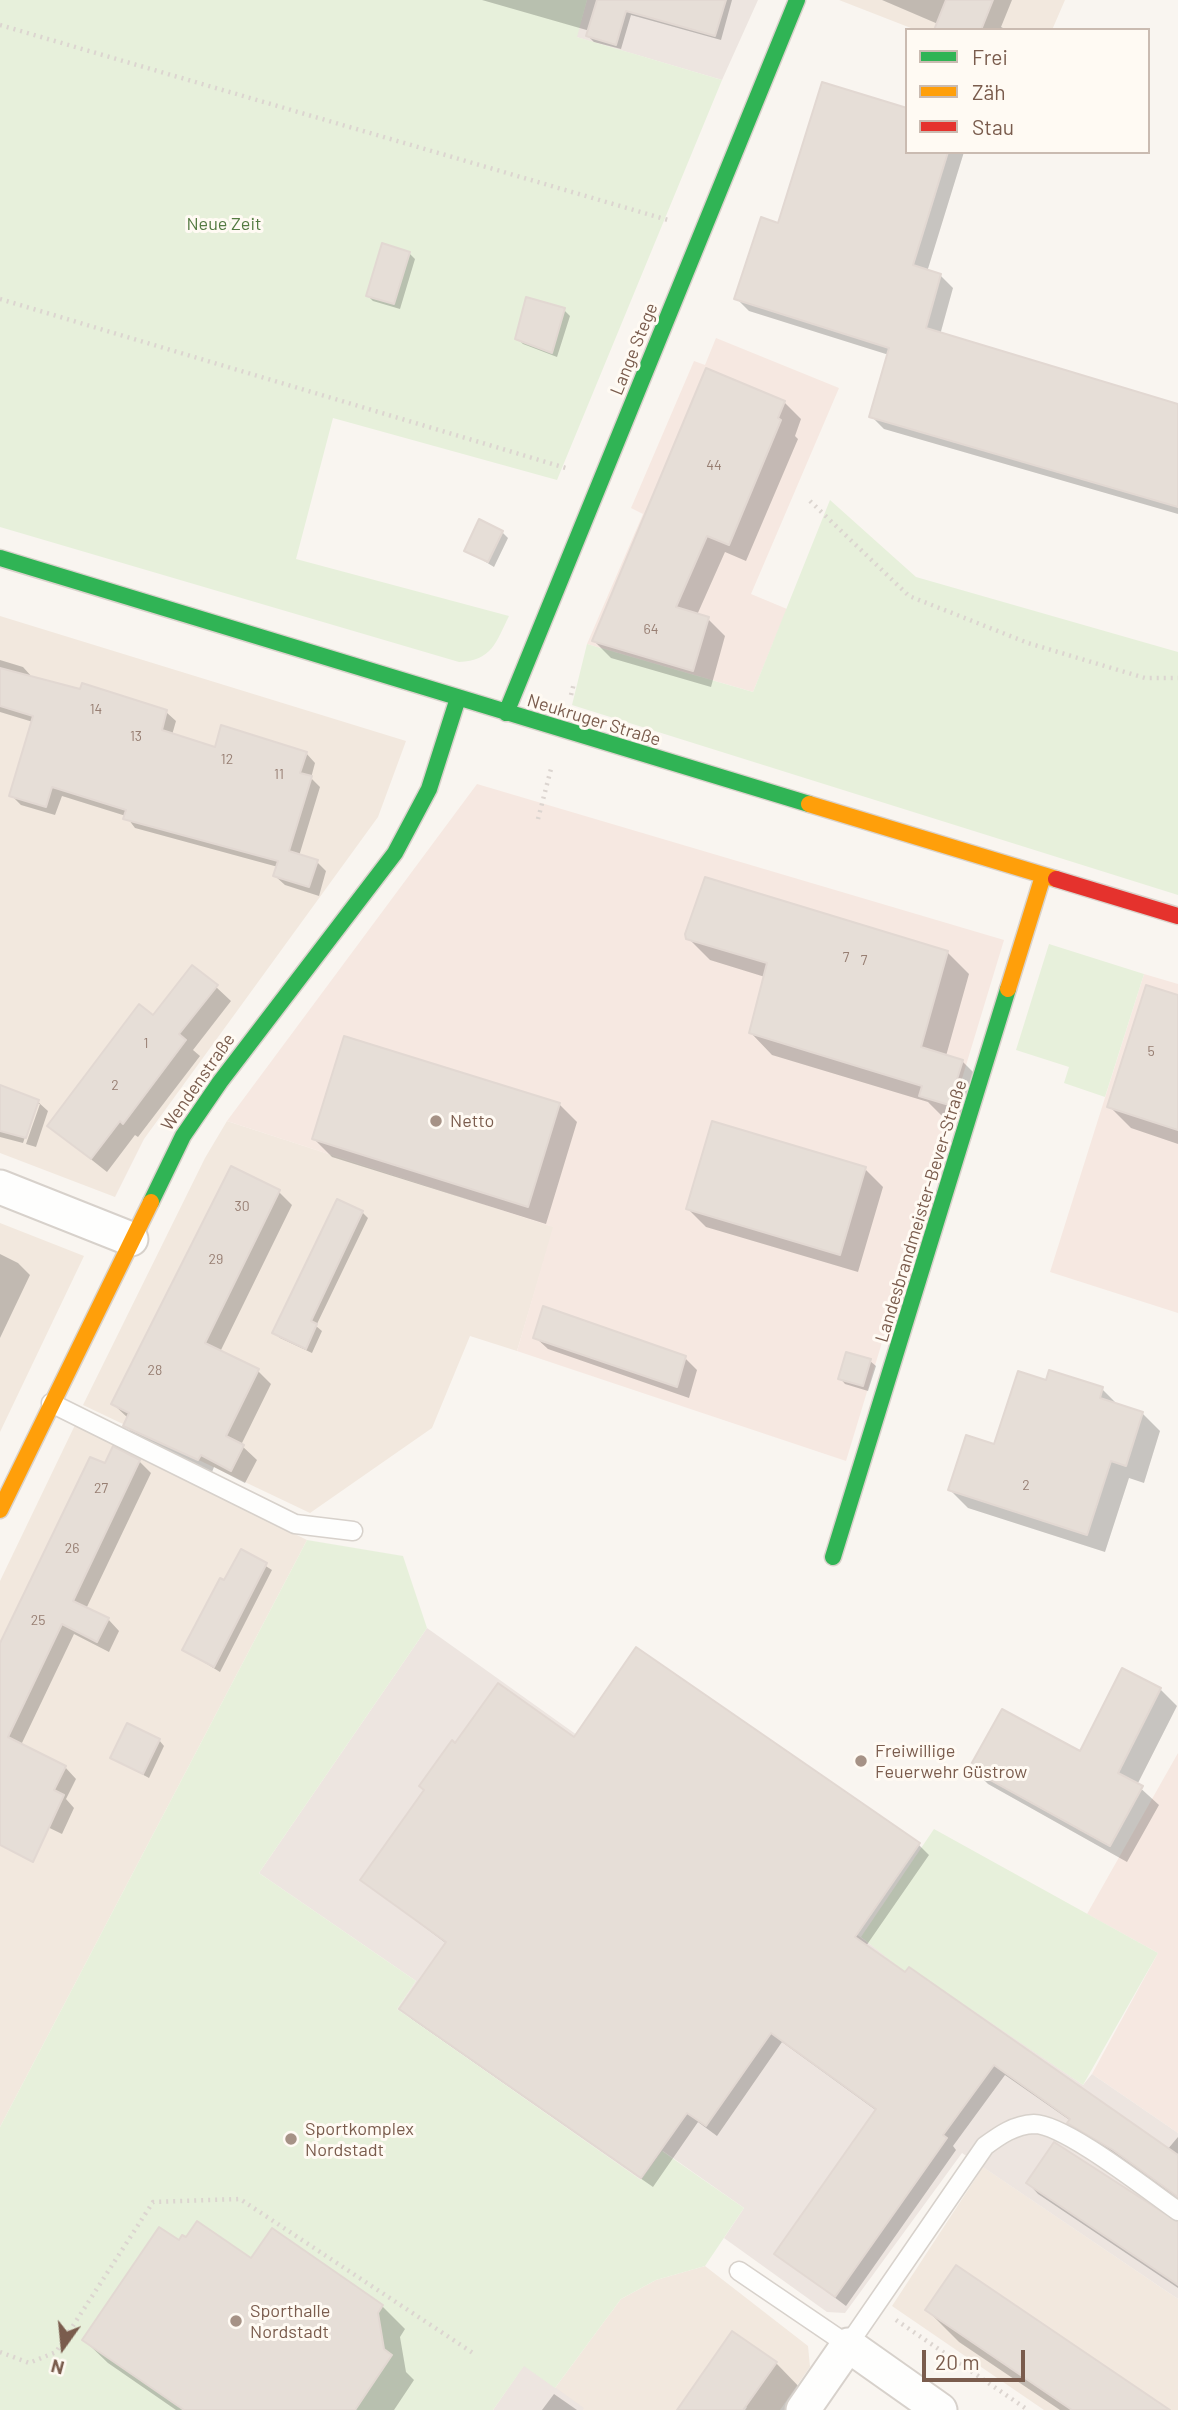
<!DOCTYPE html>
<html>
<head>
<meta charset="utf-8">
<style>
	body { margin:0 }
	#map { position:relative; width:1178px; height:2410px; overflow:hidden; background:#f9f5f0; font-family:Barlow,sans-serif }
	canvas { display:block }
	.legend { position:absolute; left:905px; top:28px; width:245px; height:126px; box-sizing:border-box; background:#fffaf3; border:2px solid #cabbb1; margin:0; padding:9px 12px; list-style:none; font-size:21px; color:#7a5c4d }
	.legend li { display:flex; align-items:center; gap:14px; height:35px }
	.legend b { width:35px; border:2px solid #cabbb1 }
	.north { position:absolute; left:28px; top:2312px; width:70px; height:70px; -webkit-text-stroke:5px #fffaf3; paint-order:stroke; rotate:195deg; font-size:19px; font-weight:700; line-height:28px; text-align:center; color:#7a5c4d }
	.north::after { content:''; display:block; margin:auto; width:24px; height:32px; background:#7a5c4d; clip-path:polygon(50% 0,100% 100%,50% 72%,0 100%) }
	.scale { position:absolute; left:922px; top:2350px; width:103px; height:32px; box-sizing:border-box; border:4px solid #7a5c4d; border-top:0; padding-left:9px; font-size:21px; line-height:24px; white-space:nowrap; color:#7a5c4d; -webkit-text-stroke:5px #fffaf3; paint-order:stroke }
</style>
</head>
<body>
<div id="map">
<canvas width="1178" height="2410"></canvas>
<ul class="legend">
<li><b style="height:9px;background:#30b455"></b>Frei</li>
<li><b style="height:9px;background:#ff9f0a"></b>Zäh</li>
<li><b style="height:9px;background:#e5322d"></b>Stau</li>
</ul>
<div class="north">N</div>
<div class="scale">20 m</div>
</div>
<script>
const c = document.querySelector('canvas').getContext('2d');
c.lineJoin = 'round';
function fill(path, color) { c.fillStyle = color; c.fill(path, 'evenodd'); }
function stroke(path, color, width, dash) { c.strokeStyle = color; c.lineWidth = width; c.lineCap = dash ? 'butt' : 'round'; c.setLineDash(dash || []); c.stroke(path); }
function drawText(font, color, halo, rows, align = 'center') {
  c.font = font + ' Barlow,sans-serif'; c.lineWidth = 6; c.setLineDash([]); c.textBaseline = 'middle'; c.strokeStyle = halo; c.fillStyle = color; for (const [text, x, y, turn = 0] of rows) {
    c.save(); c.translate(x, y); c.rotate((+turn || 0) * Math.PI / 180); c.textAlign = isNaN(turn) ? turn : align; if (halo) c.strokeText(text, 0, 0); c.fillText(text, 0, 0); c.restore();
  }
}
fill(new Path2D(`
	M 839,0 L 1065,0 L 1052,30 L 916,30 Z
	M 0,616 L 406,741 L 378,817 L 144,1139 L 115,1197 L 0,1153 Z
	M 227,1121 L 554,1227 L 517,1351 L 470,1336 L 432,1428 L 310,1513 L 83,1405 L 205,1158 Z
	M 0,1223 L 84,1256 L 0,1432 Z
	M 75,1425 L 307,1540 L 0,2127 L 0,1581 Z
	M 983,2167 L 1178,2299 L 1178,2410 L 1044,2410 L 892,2306 Z
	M 705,2266 L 808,2346 L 810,2367 L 780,2410 L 583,2410 L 555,2388 L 621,2299 L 656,2280 Z`), '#f2e8de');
fill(new Path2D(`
	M 716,338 L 839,388 L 751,594 L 787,609 L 753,692 L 587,644 L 643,514 L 631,508 L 694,361 L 705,365 Z
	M 477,784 L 1004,940 L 846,1461 L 517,1351 L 553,1227 L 227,1121 Z
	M 1144,974 L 1178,984 L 1178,1313 L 1050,1272 Z
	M 1178,1753 L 1178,2133 L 1092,2074 L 1158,1953 L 1087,1914 Z`), '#f6e8e1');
fill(new Path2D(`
	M 587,0 L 758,0 L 722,80 L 576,37 Z
	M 427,1628 L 905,1969 L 909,1964 L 1083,2085 L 1092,2074 L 1178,2133 L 1178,2299 L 962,2153 L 845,2313 L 827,2312 L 724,2238 L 744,2208 L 663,2151 L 641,2180 L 397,2009 L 416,1981 L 259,1873 Z
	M 524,2365 L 584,2408 L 583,2410 L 493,2410 Z`), '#ede5e0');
fill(new Path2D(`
	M 0,0 L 587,0 L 577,37 L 722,80 L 557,480 L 333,418 L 296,559 L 509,616 C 496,642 492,661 459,662 L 0,527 Z
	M 830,500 L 916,577 L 1178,652 L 1178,895 L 572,705 L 587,644 L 753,692 Z
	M 1049,944 L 1144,974 L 1105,1097 L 1064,1083 L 1069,1067 L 1016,1050 Z
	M 307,1540 L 403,1556 L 427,1628 L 259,1873 L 416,1981 L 397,2009 L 641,2180 L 662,2151 L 744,2208 L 705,2266 L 656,2280 L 621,2299 L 555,2388 L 524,2366 L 493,2410 L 0,2410 L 0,2127 Z
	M 934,1829 L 1158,1953 L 1083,2085 L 909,1967 L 905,1972 L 861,1937 Z`), '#e7f0db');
fill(new Path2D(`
	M 482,0 L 732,0 L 721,40 L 631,15 L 621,49 L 594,42 L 588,36 L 590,31 Z
	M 882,0 L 1012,0 L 1001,27 L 1007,30 L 936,30 L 938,24 Z
	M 907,152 L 964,152 L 927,272 L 940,275 L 953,288 L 940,335 L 1178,406 L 1178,514 L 884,429 L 871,416 L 889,355 L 749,311 L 736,298 L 779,225 Z
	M 409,253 L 415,259 L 400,309 L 373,301 L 368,296 Z
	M 564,310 L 570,316 L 557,357 L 523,344 L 517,338 Z
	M 784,402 L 801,419 L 795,436 L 798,439 L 746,561 L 725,552 L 697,615 L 708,619 L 725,636 L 711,687 L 611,658 L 594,641 Z
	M 502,532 L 508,538 L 494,567 L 466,550 Z
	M 0,660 L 23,667 L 32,677 L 166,712 L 176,721 L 172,735 L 216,749 L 306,753 L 315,763 L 311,778 L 320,787 L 299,856 L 317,862 L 326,871 L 319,896 L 285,885 L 275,876 L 278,867 L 135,828 L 126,816 L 62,796 L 55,815 L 21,805 L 11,795 L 33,722 L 0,712 Z
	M 688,938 L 947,952 L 969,974 L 946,1056 L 962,1061 L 984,1083 L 971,1125 L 943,1117 L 928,1102 L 772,1055 L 751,1033 L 765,977 L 710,960 Z
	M 216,987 L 231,1001 L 193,1050 L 200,1056 L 138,1137 L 135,1135 L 107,1172 L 49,1126 L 153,1017 Z
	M 1178,997 L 1178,1144 L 1131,1128 L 1109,1106 Z
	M 0,1087 L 38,1102 L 48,1111 L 36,1147 L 26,1144 L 40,1104 L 36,1104 L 23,1143 L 0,1137 Z
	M 559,1104 L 577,1122 L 546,1224 L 332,1157 L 314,1139 Z
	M 865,1169 L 883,1187 L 858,1272 L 706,1227 L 688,1209 Z
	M 279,1192 L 292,1205 L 220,1352 L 258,1371 L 271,1384 L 241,1445 L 257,1460 L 245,1483 L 214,1467 L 212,1472 L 138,1439 L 125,1425 L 128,1418 L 113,1404 Z
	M 362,1212 L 368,1218 L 316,1326 L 322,1331 L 312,1353 L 280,1338 L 274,1333 Z
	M 0,1254 L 18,1263 L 30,1275 L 0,1338 Z
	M 535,1337 L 685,1358 L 697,1370 L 689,1398 L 548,1349 Z
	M 870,1361 L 876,1366 L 868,1391 L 845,1384 L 840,1378 Z
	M 1047,1382 L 1102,1389 L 1119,1406 L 1142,1413 L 1160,1431 L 1144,1483 L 1129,1478 L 1105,1552 L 968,1508 L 950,1490 L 995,1446 Z
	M 139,1461 L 151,1473 L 86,1609 L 108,1619 L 119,1631 L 109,1652 L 74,1634 L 21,1745 L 65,1767 L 76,1779 L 66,1799 L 74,1808 L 62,1834 L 0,1804 L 0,1648 L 105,1466 Z
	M 242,1551 L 272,1570 L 220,1672 L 184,1650 Z
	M 1160,1689 L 1177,1706 L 1137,1785 L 1159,1805 L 1127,1862 L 988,1784 L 971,1767 L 1080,1754 Z
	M 574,1739 L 919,1845 L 929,1855 L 866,1946 L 1167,2150 L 1178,2137 L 1178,2198 L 1080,2133 L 1069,2123 L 1071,2121 L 1005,2075 L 953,2146 L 956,2150 L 846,2306 L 777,2254 L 877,2111 L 782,2042 L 717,2136 L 698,2122 L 653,2187 L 412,2019 L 401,2009 L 447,1944 L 362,1880 L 456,1745 Z
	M 159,1740 L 164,1746 L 149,1778 L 112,1758 Z
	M 1055,2144 L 1099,2171 L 1171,2222 L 1178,2223 L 1178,2288 L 1038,2194 L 1028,2183 Z
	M 179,2242 L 382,2306 L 405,2329 L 400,2337 L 406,2372 L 414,2380 L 394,2410 L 176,2410 L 108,2363 L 84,2340 Z
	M 927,2310 L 1167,2410 L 1060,2410 L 959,2342 Z
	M 776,2363 L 807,2395 L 797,2410 L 680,2410 Z
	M 554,2394 L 577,2410 L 542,2410 Z`), '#0003');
const building = new Path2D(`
	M 597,0 L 726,0 L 715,36 L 626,11 L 616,45 L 586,36 Z
	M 946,0 L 993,0 L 981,30 L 934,30 Z
	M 822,82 L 907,108 L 907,152 L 948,152 L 913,265 L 941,274 L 926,328 L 1178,404 L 1178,507 L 869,417 L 889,348 L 734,299 L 761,217 L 778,223 Z
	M 382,243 L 410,252 L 394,304 L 366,296 Z
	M 526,297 L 565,308 L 552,353 L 515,339 Z
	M 706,368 L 785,401 L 778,418 L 781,420 L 729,545 L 707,536 L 676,607 L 709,617 L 693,671 L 592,641 Z
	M 479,519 L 503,531 L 488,562 L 464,551 Z
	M 0,668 L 80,689 L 82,683 L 167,710 L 162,730 L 215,747 L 221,725 L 307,752 L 300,773 L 312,776 L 289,851 L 318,860 L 309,887 L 273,876 L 278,861 L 123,819 L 126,810 L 52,787 L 46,807 L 9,796 L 33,716 L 0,706 Z
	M 705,877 L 948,951 L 921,1047 L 963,1060 L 949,1105 L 919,1096 L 922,1086 L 749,1033 L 767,963 L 686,939 L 685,934 Z
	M 192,965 L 218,985 L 179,1034 L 186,1040 L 123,1124 L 120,1121 L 91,1159 L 47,1126 L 139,1004 L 153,1015 Z
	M 1146,985 L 1178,995 L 1178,1130 L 1107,1107 Z
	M 344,1036 L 560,1103 L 528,1207 L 312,1139 Z
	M 0,1085 L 39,1100 L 26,1138 L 0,1131 Z
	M 712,1121 L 866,1167 L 840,1255 L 686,1209 Z
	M 231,1166 L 280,1190 L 205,1343 L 259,1369 L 226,1436 L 244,1445 L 231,1471 L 201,1455 L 198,1460 L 123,1426 L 129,1413 L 111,1404 Z
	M 337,1199 L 363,1211 L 311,1321 L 317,1324 L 306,1349 L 272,1333 Z
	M 543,1306 L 686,1356 L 677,1387 L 533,1338 Z
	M 846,1352 L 871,1359 L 863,1386 L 838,1379 Z
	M 1049,1370 L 1103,1387 L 1100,1398 L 1143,1412 L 1126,1466 L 1111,1461 L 1087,1535 L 948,1490 L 966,1435 L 994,1444 L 1018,1371 L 1046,1380 Z
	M 113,1446 L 140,1460 L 73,1601 L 109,1618 L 97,1642 L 62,1624 L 8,1737 L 66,1766 L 54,1790 L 64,1795 L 33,1862 L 0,1845 L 0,1643 L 90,1457 L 105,1463 Z
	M 241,1549 L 267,1563 L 214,1667 L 182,1650 L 220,1578 L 224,1580 Z
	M 636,1647 L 920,1843 L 855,1937 L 905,1972 L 909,1967 L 1178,2155 L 1178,2197 L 1113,2150 L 1067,2123 L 1070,2119 L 994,2065 L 943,2135 L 947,2138 L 835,2297 L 774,2254 L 876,2109 L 771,2033 L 706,2126 L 687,2113 L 641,2178 L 399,2009 L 446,1942 L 360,1880 L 424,1790 L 419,1786 L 452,1740 L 455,1743 L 498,1683 L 574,1737 Z
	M 1122,1668 L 1161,1688 L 1118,1773 L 1143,1786 L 1110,1846 L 969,1768 L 1002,1709 L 1080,1751 Z
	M 127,1723 L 160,1739 L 143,1774 L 110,1758 Z
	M 1054,2142 L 1178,2222 L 1178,2285 L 1026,2183 Z
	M 197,2221 L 251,2258 L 272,2228 L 383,2305 L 378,2313 L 384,2349 L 392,2355 L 355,2410 L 184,2410 L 82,2340 L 159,2227 L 179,2240 L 182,2235 L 186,2237 Z
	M 956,2265 L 1170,2410 L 1072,2410 L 925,2310 Z
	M 732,2331 L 777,2362 L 743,2410 L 677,2410 Z`);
fill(building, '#e6ded7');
stroke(building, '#e2d8d2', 2);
const lane = new Path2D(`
	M 51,1403 L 295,1524 L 353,1531
	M 739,2271 L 848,2345 L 985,2146 C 1000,2135 1014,2125 1034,2124 C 1065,2124 1149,2191 1178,2211`);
const street = new Path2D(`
	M 0,1187 L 131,1239
	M 803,2410 L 848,2345 L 940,2410`);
const fast = new Path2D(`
	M 0,558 L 809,804
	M 506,713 L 797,0
	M 151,1202 L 183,1136 L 220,1082 L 395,853 L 429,789 L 458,698
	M 833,1557 L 1008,989`);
const slow = new Path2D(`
	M 809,804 L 1056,879
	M 1008,989 L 1043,876
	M 0,1510 L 151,1202`);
const jam = new Path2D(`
	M 1056,879 L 1178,916`);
stroke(lane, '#d7d1cb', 21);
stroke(street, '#d7d1cb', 37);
stroke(fast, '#d9d2cb', 19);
stroke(slow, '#d9d2cb', 19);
stroke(jam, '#d9d2cb', 19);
stroke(new Path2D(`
	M 0,25 L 668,220
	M 0,299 L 566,468
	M 810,501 L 909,596 L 1028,643 L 1145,678 L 1178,678
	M 571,695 L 574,683
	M 538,819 L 552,765
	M 896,2320 L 1028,2410
	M 0,2352 L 29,2363 L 56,2352 L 153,2202 L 240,2199 L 473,2353
	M 744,2408 L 747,2410`), '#dcd5d0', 4.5, [2, 5]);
stroke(lane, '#fefefd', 18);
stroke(street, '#fefefd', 33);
stroke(fast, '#30b455', 16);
stroke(slow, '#ff9f0a', 16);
stroke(jam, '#e5322d', 16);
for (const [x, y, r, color] of [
	[436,1121,7,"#a69286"],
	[861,1761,7,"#a69286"],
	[291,2139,7,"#a69286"],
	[236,2321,7,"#a69286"]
]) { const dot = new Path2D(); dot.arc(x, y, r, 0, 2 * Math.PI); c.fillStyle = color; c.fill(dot); stroke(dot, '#fffaf3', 2.5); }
drawText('14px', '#977e72', null, [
	["44",714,465],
	["64",651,629],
	["14",96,709],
	["13",136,736],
	["12",227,759],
	["11",279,774],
	["7",846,957],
	["7",864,960],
	["1",146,1043],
	["5",1151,1051],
	["2",115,1085],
	["30",242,1206],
	["29",216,1259],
	["28",155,1370],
	["2",1026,1485],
	["27",101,1488],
	["26",72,1548],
	["25",38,1620]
]);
drawText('18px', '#537a41', '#fffaf3', [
	["Neue Zeit",224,224]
]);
drawText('18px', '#7a5c4d', '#fffaf3', [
	["Lange Stege",634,349,-68],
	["Neukruger Straße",594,720,17],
	["Wendenstraße",198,1082,-55],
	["Landesbrandmeister-Bever-Straße",921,1211,-73]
]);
drawText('18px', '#7a5c4d', '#fffaf3', [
	["Netto",450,1121],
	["Freiwillige",875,1751],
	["Feuerwehr Güstrow",875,1772],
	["Sportkomplex",305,2129],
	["Nordstadt",305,2150],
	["Sporthalle",250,2311],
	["Nordstadt",250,2332]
], 'left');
</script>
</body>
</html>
